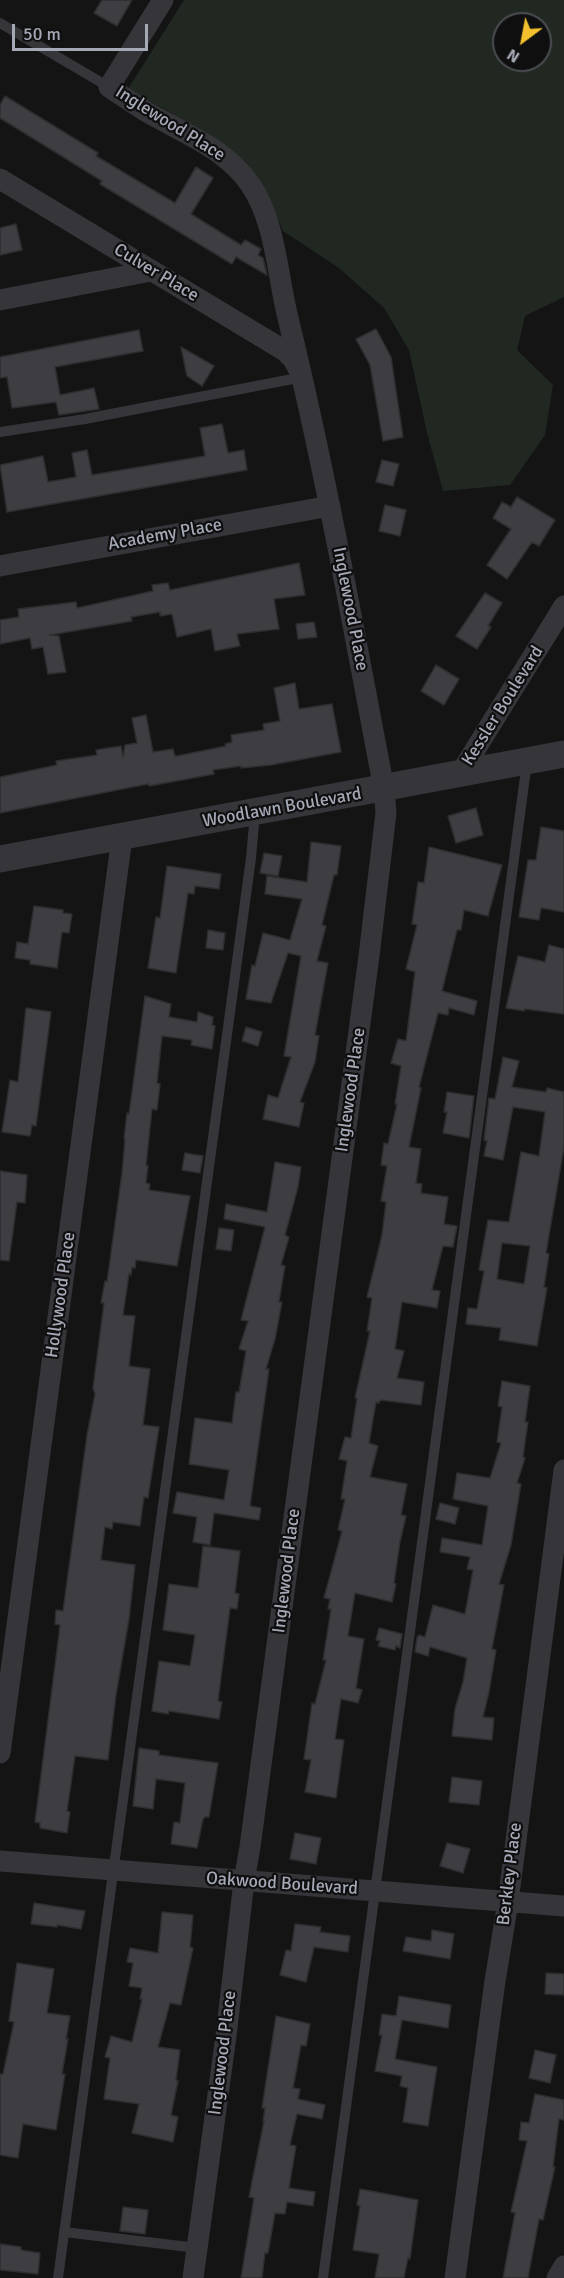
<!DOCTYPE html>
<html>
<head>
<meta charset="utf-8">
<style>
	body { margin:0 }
	#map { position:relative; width:564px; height:2278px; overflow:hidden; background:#141415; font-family:Signika,sans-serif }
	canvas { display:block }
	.north { position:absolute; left:492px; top:12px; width:60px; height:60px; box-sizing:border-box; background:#0f0f10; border:2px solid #4b4d52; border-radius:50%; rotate:212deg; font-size:16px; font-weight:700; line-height:24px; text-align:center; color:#a5a9b6 }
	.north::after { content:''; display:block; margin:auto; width:21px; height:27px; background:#f4c02d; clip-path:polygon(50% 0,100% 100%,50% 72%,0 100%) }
	.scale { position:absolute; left:12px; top:24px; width:136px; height:27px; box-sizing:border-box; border:3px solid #a5a9b6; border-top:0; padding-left:8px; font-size:18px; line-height:21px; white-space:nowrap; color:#a5a9b6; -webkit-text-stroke:4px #0f0f10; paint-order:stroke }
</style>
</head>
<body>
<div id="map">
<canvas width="564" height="2278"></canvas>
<div class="north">N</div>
<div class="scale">50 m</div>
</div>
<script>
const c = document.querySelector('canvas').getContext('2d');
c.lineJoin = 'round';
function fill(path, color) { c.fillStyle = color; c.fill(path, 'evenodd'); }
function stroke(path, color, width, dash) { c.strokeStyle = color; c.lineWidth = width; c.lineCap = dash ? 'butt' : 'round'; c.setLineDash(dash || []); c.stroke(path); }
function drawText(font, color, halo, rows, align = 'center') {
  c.font = font + ' Signika,sans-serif'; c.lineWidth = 4.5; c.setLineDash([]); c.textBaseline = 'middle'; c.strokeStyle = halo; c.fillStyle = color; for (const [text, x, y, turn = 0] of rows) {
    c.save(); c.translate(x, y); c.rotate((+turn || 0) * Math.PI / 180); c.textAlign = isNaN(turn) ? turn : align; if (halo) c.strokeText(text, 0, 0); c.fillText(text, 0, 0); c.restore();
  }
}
fill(new Path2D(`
	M 184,0 L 564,0 L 564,297 L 525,316 L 517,350 L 553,385 L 545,435 L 510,485 L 443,491 L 427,433 L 409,350 L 384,308 L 339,268 L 283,231 L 265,190 L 245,161 L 200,129 L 128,89 ZM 504,24 L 540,24 L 540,60 L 504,60 Z`), '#202821');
const building = new Path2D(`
	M 102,0 L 132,0 L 117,26 L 94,13 Z
	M 5,96 L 98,153 L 96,156 L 175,203 L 196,167 L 213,178 L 191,214 L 241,245 L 245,240 L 261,249 L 258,255 L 263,258 L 267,275 L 236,257 L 232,264 L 100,184 L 102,181 L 0,118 L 0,105 Z
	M 16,224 L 22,250 L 0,255 L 0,228 Z
	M 376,329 L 391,357 L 403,437 L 383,441 L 370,365 L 356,339 Z
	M 139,330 L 143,351 L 55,367 L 60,395 L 94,388 L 99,409 L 59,415 L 56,402 L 12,408 L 7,377 L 0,378 L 0,357 Z
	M 181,347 L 214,366 L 202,386 L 187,376 Z
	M 222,424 L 228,453 L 244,450 L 247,470 L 7,512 L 0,465 L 43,456 L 48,482 L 76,477 L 72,453 L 87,450 L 92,475 L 205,456 L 200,428 Z
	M 382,460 L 399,464 L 393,486 L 376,482 Z
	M 517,497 L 555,520 L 539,546 L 532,542 L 507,579 L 487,565 L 511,529 L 493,518 L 502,502 L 511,507 Z
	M 385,505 L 406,510 L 400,536 L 379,531 Z
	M 299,563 L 305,595 L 274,599 L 279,629 L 237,634 L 240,646 L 215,651 L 211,629 L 177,637 L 172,614 L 160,616 L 160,612 L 131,617 L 132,621 L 50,635 L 59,636 L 66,672 L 48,674 L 43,647 L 32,649 L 30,638 L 0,644 L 0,620 L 19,617 L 18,609 L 76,602 L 77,608 L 153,591 L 152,585 L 168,583 L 170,590 Z
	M 485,593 L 502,603 L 488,626 L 491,627 L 477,649 L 456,636 Z
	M 314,622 L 317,637 L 298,639 L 296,624 Z
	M 436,665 L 459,679 L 444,705 L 421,691 Z
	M 295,683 L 299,709 L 332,704 L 341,752 L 271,765 L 241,768 L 241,766 L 213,770 L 214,774 L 182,780 L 149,786 L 148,784 L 0,813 L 0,777 L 57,765 L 56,761 L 97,755 L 96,750 L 121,746 L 123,757 L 125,745 L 137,743 L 132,718 L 146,715 L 153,752 L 173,749 L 175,756 L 177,756 L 226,746 L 225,744 L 232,742 L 231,735 L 264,730 L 263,724 L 280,721 L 274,688 Z
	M 476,808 L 483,835 L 456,843 L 448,816 Z
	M 541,827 L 564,831 L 564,912 L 541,908 L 539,920 L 519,917 L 528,860 L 536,860 Z
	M 311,842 L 341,846 L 337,875 L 334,875 L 322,925 L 326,926 L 317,961 L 328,963 L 315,1035 L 319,1036 L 315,1062 L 300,1102 L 304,1103 L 299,1127 L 263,1119 L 268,1095 L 278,1098 L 291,1057 L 284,1056 L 301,956 L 288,953 L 271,1003 L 246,999 L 252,965 L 255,966 L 263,933 L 290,940 L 302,899 L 265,894 L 267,876 L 307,882 Z
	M 429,847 L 502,865 L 488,916 L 464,910 L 461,930 L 457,930 L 442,991 L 477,1001 L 474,1015 L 449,1008 L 448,1015 L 438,1013 L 419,1087 L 421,1088 L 409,1147 L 421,1149 L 416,1183 L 422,1184 L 421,1193 L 448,1197 L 444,1224 L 457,1226 L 453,1247 L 443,1246 L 432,1290 L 440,1291 L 437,1308 L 402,1302 L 395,1349 L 404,1351 L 397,1378 L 424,1382 L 421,1405 L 380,1400 L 379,1403 L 376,1402 L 369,1443 L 378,1446 L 370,1477 L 407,1484 L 401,1515 L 406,1516 L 400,1542 L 394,1583 L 396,1584 L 392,1602 L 355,1593 L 348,1636 L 364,1639 L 356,1688 L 362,1690 L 358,1703 L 341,1699 L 335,1739 L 344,1740 L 336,1798 L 305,1792 L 311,1760 L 304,1759 L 312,1703 L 315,1704 L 326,1660 L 323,1660 L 331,1609 L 328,1609 L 330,1599 L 324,1598 L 342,1531 L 338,1530 L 345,1499 L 341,1499 L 347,1461 L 339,1459 L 345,1437 L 351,1438 L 357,1398 L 355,1398 L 370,1331 L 367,1331 L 372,1298 L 367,1297 L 382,1235 L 386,1202 L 381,1201 L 387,1166 L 381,1165 L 384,1143 L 388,1144 L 397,1104 L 395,1104 L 401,1066 L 391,1063 L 398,1039 L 406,1041 L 415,972 L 406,969 L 417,925 L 412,924 L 418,882 L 424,883 Z
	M 264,853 L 282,856 L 278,876 L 260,873 Z
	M 167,866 L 221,874 L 219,889 L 195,886 L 194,894 L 188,893 L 176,973 L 148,968 L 156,917 L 160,918 Z
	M 34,906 L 63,910 L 63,913 L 72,914 L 69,933 L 62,932 L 57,968 L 30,964 L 30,960 L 15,958 L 17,942 L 28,944 Z
	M 208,930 L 225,933 L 223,950 L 206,948 Z
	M 549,945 L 564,949 L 564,1014 L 525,1009 L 524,1011 L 506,1008 L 518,956 L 545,962 Z
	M 145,996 L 171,1004 L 169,1017 L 197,1022 L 198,1012 L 213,1017 L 212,1025 L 215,1026 L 212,1049 L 191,1045 L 192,1040 L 162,1036 L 157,1083 L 160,1084 L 157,1110 L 152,1109 L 146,1165 L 148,1166 L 146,1183 L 150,1184 L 149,1190 L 190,1196 L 177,1266 L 136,1260 L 135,1268 L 132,1267 L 131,1275 L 129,1274 L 123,1315 L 135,1316 L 129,1366 L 150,1369 L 143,1425 L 159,1427 L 148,1498 L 144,1497 L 140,1526 L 113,1522 L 112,1529 L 105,1527 L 101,1560 L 135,1565 L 129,1619 L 116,1695 L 108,1760 L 75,1756 L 67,1811 L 70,1812 L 67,1833 L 40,1828 L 40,1823 L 35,1822 L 59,1634 L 60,1625 L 55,1624 L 56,1610 L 63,1611 L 87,1435 L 95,1394 L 93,1388 L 104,1303 L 101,1303 L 105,1281 L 107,1282 L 122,1173 L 125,1139 L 124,1139 L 127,1113 L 129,1114 Z
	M 26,1008 L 51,1012 L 36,1126 L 32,1125 L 30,1136 L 2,1132 L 10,1080 L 18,1082 Z
	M 246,1027 L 262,1032 L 258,1046 L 242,1041 Z
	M 503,1057 L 519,1061 L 512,1087 L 546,1092 L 547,1088 L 564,1092 L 564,1147 L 546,1253 L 549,1254 L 544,1287 L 547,1288 L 537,1346 L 499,1340 L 501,1328 L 466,1324 L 468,1308 L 477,1309 L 484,1271 L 479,1270 L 488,1220 L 509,1222 L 521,1152 L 539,1156 L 545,1112 L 513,1107 L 503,1160 L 484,1156 L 487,1141 L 484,1140 L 489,1098 L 495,1099 ZM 502,1243 L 530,1246 L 524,1284 L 497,1279 Z
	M 447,1092 L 474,1096 L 469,1138 L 443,1133 L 447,1112 L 444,1112 Z
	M 185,1153 L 203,1156 L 200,1173 L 182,1170 Z
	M 275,1162 L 301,1167 L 298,1187 L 285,1235 L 289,1237 L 281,1265 L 285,1266 L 279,1302 L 282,1302 L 275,1339 L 266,1369 L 269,1369 L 250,1506 L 261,1508 L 259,1520 L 214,1513 L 210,1545 L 193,1542 L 197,1517 L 173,1513 L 177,1492 L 224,1500 L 229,1470 L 189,1464 L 195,1418 L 232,1423 L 236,1392 L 239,1392 L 246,1351 L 239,1349 L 248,1321 L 241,1320 L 265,1227 L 224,1219 L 226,1204 L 267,1212 Z
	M 0,1171 L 27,1175 L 25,1203 L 17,1202 L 9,1261 L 0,1260 Z
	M 219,1228 L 234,1230 L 231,1251 L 216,1249 Z
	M 502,1381 L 530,1386 L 525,1422 L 528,1422 L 523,1457 L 525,1458 L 517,1483 L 521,1484 L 511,1545 L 499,1584 L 504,1585 L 492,1649 L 496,1650 L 489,1692 L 483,1717 L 494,1718 L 492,1740 L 452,1736 L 455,1709 L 463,1682 L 467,1658 L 430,1647 L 428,1656 L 415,1652 L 417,1638 L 419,1635 L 425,1637 L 433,1605 L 465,1614 L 473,1570 L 467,1569 L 470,1557 L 440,1552 L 442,1538 L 482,1545 L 488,1506 L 453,1499 L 457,1473 L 490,1478 L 501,1443 L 497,1442 L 502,1407 L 498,1406 Z
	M 440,1503 L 459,1508 L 455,1524 L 436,1519 Z
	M 203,1546 L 240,1551 L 235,1593 L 239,1594 L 237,1609 L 230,1608 L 218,1701 L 222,1702 L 219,1719 L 169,1711 L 168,1714 L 152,1711 L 159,1661 L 190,1666 L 195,1635 L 163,1630 L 169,1584 L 198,1588 Z
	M 379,1628 L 402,1634 L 400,1648 L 396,1646 L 395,1650 L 378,1646 L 380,1641 L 376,1640 Z
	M 139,1748 L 159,1751 L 159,1755 L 218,1763 L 209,1817 L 205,1817 L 203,1819 L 197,1848 L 171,1844 L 174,1822 L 180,1823 L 185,1783 L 156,1779 L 153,1809 L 133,1806 Z
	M 452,1777 L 482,1781 L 479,1805 L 449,1802 Z
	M 295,1833 L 321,1838 L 316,1864 L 290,1859 Z
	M 447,1843 L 470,1849 L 463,1873 L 440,1866 Z
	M 34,1903 L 85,1911 L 81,1929 L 57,1925 L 57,1927 L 31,1924 Z
	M 162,1912 L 193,1915 L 190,1947 L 193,1948 L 181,2005 L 170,2003 L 158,2047 L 180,2050 L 176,2080 L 178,2081 L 171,2115 L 178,2117 L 173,2142 L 132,2133 L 139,2104 L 104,2099 L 110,2058 L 105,2057 L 111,2036 L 132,2042 L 142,1999 L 140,1999 L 142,1988 L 129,1986 L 133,1963 L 127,1962 L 130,1948 L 158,1953 Z
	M 295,1924 L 321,1927 L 320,1932 L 350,1936 L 348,1952 L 314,1947 L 306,1982 L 280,1975 L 286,1950 L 291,1951 Z
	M 432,1930 L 454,1934 L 450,1959 L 403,1951 L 406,1937 L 431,1941 Z
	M 17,1963 L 54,1969 L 47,2013 L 70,2016 L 66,2039 L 68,2039 L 62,2074 L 65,2074 L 56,2130 L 23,2124 L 18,2158 L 0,2155 L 0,2074 L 3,2074 L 14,2022 L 9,2021 Z
	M 546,1973 L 564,1974 L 564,1995 L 545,1994 Z
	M 399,1996 L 451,2005 L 448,2028 L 402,2020 L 395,2059 L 437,2067 L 428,2126 L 403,2122 L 408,2088 L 400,2086 L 402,2076 L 375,2071 L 382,2035 L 379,2035 L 382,2014 L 396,2016 Z
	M 276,2016 L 310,2024 L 306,2046 L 301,2045 L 293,2088 L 300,2089 L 298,2099 L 325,2105 L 322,2119 L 297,2114 L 290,2145 L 296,2146 L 289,2188 L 315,2192 L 313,2206 L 287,2202 L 285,2214 L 275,2213 L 268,2253 L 265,2253 L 262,2278 L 241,2278 L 254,2198 L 249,2197 L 264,2121 L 263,2121 L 265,2108 L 262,2108 Z
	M 535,2050 L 556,2055 L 550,2083 L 529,2078 Z
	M 535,2094 L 564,2100 L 564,2120 L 559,2119 L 553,2167 L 555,2167 L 543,2220 L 539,2219 L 528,2278 L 503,2278 L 515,2213 L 511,2212 L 527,2141 L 519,2140 L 521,2122 L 529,2123 Z
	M 360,2189 L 418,2200 L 410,2259 L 408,2258 L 404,2278 L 375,2278 L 379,2254 L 353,2250 L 360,2206 L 357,2205 Z
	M 123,2207 L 148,2210 L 145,2234 L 120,2231 Z
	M 0,2244 L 21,2247 L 21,2250 L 40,2253 L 38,2274 L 0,2270 Z`);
fill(building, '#3e3e42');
stroke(building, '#2e2e31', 1.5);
stroke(new Path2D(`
	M 0,23 L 109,87
	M 0,432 L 85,419 L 303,377
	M 64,2232 L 197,2248
	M 58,2278 L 251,858 L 255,813
	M 323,2278 L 527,762`), '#35353a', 10);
stroke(new Path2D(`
	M 163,0 L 109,87 C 121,95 134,104 147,112 C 183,133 225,148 250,184 C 276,222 277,274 288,318 C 326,474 354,631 384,789 L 386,813 L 369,956 L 250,1847 L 244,1881 L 226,2036 L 193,2278
	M 0,179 L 285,351 L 293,359 L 299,370
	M 0,300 L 151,271
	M 0,566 L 330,506
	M 460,774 L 564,606
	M 0,1753 L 122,837
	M 0,1861 L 564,1906
	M 455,2278 L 495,1981 L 508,1902 L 564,1470
	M 557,2278 L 564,2266`), '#35353a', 21);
stroke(new Path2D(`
	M 0,859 L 564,754`), '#35353a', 27);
drawText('18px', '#a5a9b6', '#0f0f10', [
	["Inglewood Place",170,124,32],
	["Culver Place",156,273,31],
	["Academy Place",165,535,-10],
	["Inglewood Place",350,609,79],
	["Kessler Boulevard",503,706,-58],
	["Woodlawn Boulevard",282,808,-10],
	["Inglewood Place",351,1090,-82],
	["Hollywood Place",61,1295,-82],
	["Inglewood Place",287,1571,-83],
	["Berkley Place",510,1874,-83],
	["Oakwood Boulevard",282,1884,4],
	["Inglewood Place",223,2053,-83]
]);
</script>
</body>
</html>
